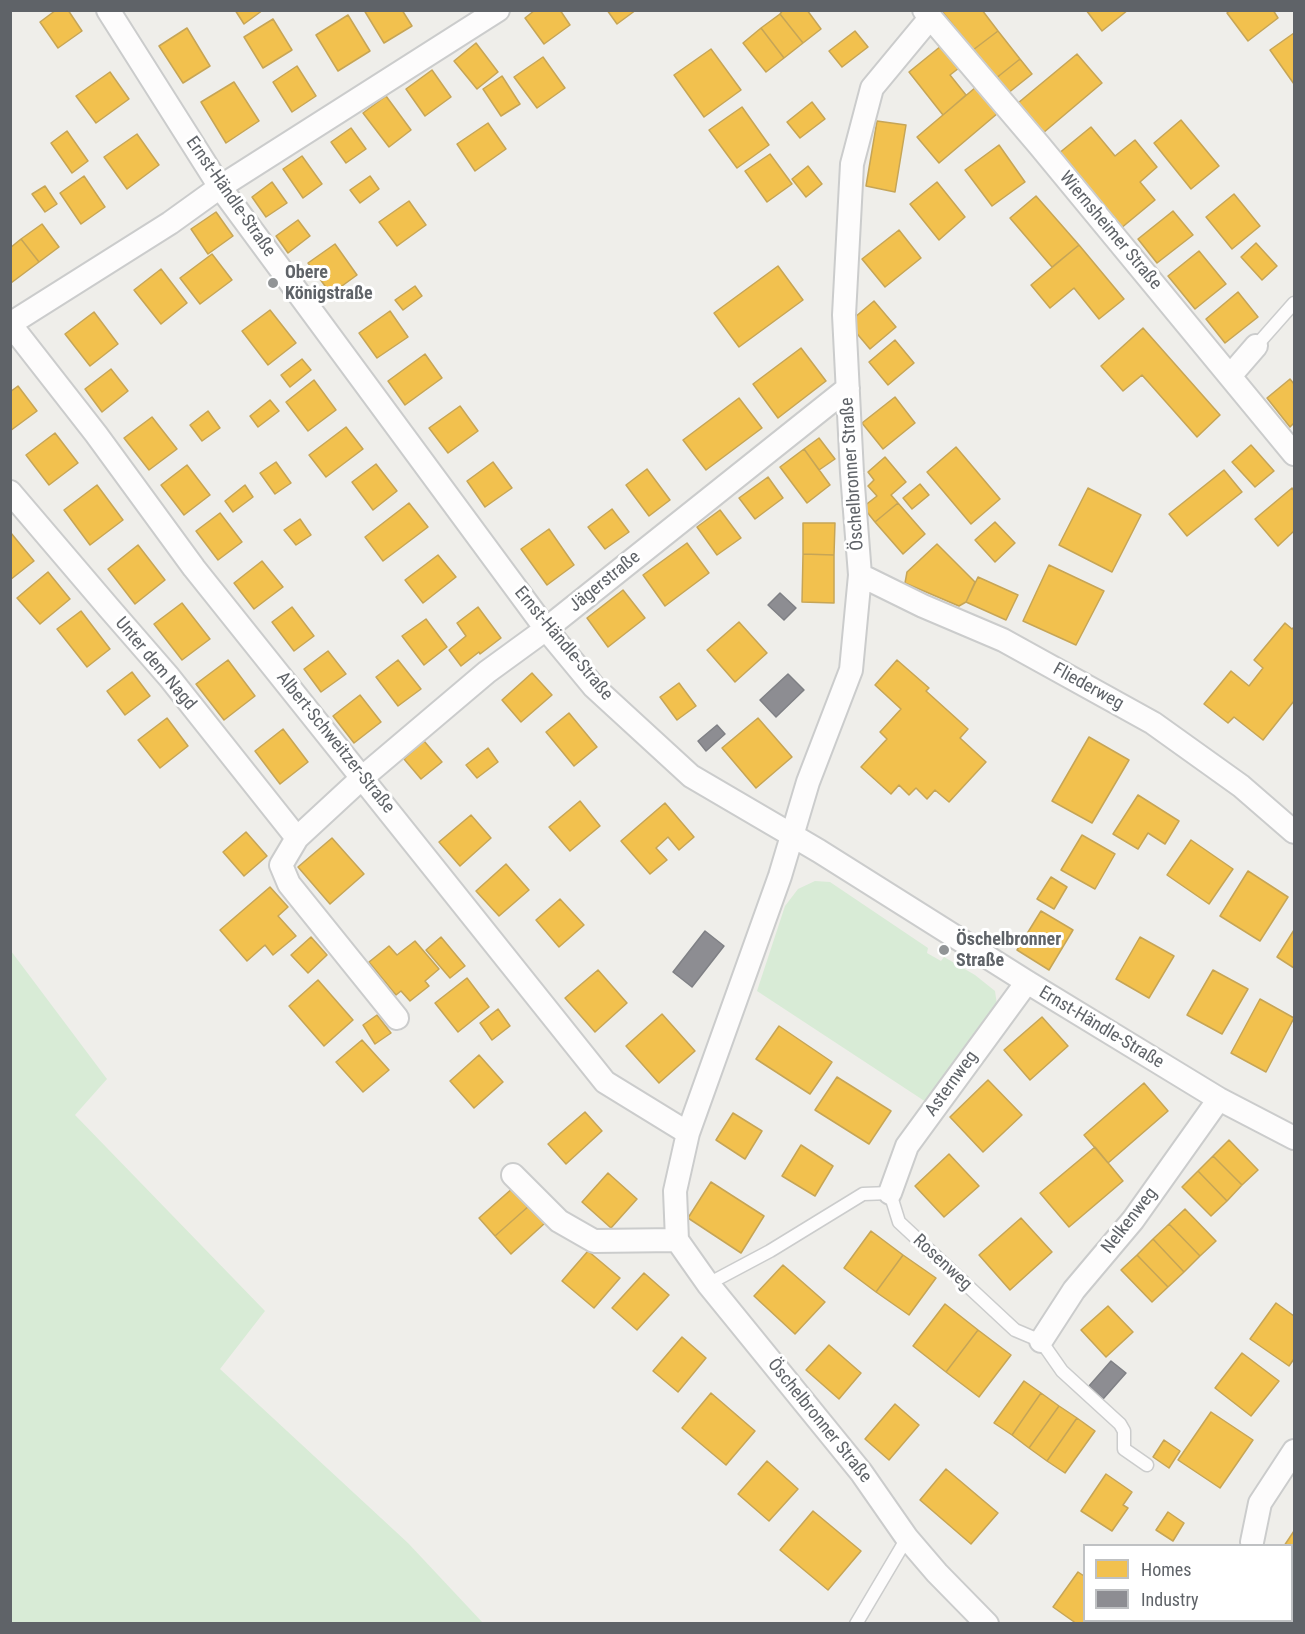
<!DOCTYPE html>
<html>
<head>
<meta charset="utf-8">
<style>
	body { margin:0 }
	#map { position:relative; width:1305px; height:1634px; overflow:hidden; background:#efeeea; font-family:"Roboto Condensed",sans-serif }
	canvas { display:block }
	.frame { position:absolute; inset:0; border:12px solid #5f6368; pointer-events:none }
	.legend { position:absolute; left:1083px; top:1544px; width:210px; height:78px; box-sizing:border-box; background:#fff; border:2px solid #bfc1c3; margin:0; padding:8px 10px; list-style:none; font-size:18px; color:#5f6368 }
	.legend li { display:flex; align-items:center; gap:12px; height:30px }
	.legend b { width:30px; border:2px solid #bfc1c3 }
</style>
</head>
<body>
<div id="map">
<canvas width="1305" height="1634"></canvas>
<div class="frame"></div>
<ul class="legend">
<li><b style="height:16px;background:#f2c14e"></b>Homes</li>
<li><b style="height:16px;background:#8d8d92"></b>Industry</li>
</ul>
</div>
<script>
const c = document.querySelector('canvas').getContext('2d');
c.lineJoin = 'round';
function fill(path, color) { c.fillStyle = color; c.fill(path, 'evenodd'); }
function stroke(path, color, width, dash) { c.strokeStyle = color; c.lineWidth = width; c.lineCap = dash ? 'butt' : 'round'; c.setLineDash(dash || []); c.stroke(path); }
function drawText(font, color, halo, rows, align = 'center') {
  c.font = font + ' "Roboto Condensed",sans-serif'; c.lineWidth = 6; c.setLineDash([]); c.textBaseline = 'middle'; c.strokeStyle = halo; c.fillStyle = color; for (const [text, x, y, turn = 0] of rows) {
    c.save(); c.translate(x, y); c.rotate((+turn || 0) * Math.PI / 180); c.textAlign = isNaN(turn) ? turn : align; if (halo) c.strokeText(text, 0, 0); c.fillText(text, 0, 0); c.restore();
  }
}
fill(new Path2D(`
	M 815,881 L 830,882 L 928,948 L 927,953 L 941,961 L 944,957 L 975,975 L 995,991 L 997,1005 L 926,1102 L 757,991 L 785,906 L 798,889 Z
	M 11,951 L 107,1079 L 75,1115 L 265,1311 L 220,1369 L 408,1543 L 483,1623 L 11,1623 Z`), '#d8ebd6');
const homes = new Path2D(`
	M 56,10 L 68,10 L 82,31 L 58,48 L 40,22 Z
	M 235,10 L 263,10 L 244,24 Z
	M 364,10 L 402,10 L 412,26 L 384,43 Z
	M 535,10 L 560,10 L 570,25 L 544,44 L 525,18 Z
	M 607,10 L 636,10 L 617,24 Z
	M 783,10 L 807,10 L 821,29 L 803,43 L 780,14 Z
	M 941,10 L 982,10 L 998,31 L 973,50 Z
	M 1086,10 L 1128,10 L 1102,31 Z
	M 1230,10 L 1273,10 L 1278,18 L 1248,41 L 1227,13 Z
	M 780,14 L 803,43 L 784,58 L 761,28 Z
	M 348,15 L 370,51 L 338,71 L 316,35 Z
	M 273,19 L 292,50 L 263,68 L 244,37 Z
	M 187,28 L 210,66 L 183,83 L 159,46 Z
	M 761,28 L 784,58 L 766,72 L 743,43 Z
	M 855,31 L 868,47 L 842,67 L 829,51 Z
	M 998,31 L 1020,59 L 995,79 L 973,50 Z
	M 1294,33 L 1294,84 L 1270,50 Z
	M 476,43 L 498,72 L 477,89 L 454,61 Z
	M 941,46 L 959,68 L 950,75 L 966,95 L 943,115 L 909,72 Z
	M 711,49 L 741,90 L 704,117 L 674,75 Z
	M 1077,54 L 1102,83 L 1043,133 L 1018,103 Z
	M 543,57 L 565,88 L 537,108 L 514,77 Z
	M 1020,59 L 1032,74 L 1007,94 L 995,79 Z
	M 297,66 L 316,96 L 292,112 L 273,82 Z
	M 432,70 L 451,97 L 425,116 L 406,89 Z
	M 110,72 L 129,99 L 96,123 L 76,96 Z
	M 502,76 L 520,104 L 501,116 L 483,89 Z
	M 234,82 L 259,121 L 226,143 L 201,102 Z
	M 976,87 L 998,113 L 939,163 L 917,137 Z
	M 386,96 L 411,130 L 389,147 L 363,113 Z
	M 812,102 L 825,119 L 800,138 L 787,122 Z
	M 742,107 L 769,145 L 737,168 L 709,130 Z
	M 1181,120 L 1219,166 L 1191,189 L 1154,143 Z
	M 877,121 L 906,125 L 895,192 L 866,186 Z
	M 488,123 L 506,149 L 475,171 L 457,144 Z
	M 1091,127 L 1115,156 L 1135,140 L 1157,167 L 1140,182 L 1155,200 L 1120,229 L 1058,154 Z
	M 351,128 L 366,149 L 346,163 L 331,142 Z
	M 67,131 L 88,161 L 72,173 L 51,143 Z
	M 137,134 L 159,165 L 127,189 L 104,157 Z
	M 999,145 L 1025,182 L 992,206 L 965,170 Z
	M 770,154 L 792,184 L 767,202 L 745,171 Z
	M 302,156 L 322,184 L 303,198 L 283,169 Z
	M 808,166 L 822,184 L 806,197 L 792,179 Z
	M 84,176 L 105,207 L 81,224 L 60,193 Z
	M 370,176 L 379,189 L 360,203 L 350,190 Z
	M 272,182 L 287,203 L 266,217 L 252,197 Z
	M 937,182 L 965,217 L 939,240 L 910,204 Z
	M 45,186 L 57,204 L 45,212 L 32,194 Z
	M 1234,194 L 1260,226 L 1232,249 L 1206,217 Z
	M 1036,196 L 1079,245 L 1052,267 L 1010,218 Z
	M 409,201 L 426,225 L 397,246 L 379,222 Z
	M 1173,211 L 1193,235 L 1157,263 L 1138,239 Z
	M 216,212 L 233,236 L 208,254 L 191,229 Z
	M 298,220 L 310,236 L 288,253 L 276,236 Z
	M 42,224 L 59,247 L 39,262 L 21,239 Z
	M 899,230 L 921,258 L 885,287 L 862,259 Z
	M 21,239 L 39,262 L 11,283 L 10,248 Z
	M 1256,243 L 1277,266 L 1262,280 L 1241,257 Z
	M 335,244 L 357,275 L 331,294 L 308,263 Z
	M 1079,245 L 1124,299 L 1099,319 L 1074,288 L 1050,308 L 1031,285 Z
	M 1199,251 L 1226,284 L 1195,309 L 1168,276 Z
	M 212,254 L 232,280 L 200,304 L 180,278 Z
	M 778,266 L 803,300 L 739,347 L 714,313 Z
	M 161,269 L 187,303 L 161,324 L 134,290 Z
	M 415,286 L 422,296 L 403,310 L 395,300 Z
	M 1238,292 L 1258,317 L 1225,343 L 1206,319 Z
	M 874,301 L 896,327 L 870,349 L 848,323 Z
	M 270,310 L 296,343 L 268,365 L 242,331 Z
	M 390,311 L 408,337 L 377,358 L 359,333 Z
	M 94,312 L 118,344 L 90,366 L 65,334 Z
	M 1143,328 L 1220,415 L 1197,437 L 1142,375 L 1123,391 L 1101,366 Z
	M 895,340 L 914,363 L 888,385 L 869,362 Z
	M 801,348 L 826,381 L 778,418 L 753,384 Z
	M 425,354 L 442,378 L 405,405 L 388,381 Z
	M 302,359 L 311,370 L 290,387 L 281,375 Z
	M 111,369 L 128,391 L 102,412 L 85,389 Z
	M 1290,379 L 1294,384 L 1294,423 L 1290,427 L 1267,398 Z
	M 314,380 L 336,410 L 308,431 L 286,402 Z
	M 18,386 L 37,411 L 10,431 L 10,392 Z
	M 895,397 L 915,423 L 883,449 L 862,423 Z
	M 739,398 L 762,428 L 706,470 L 683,440 Z
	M 270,400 L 279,411 L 258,427 L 250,416 Z
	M 460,406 L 478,431 L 448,453 L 429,428 Z
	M 208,411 L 220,428 L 202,441 L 190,425 Z
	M 152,417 L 177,449 L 149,470 L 124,438 Z
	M 346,427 L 363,449 L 326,477 L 309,455 Z
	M 55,433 L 78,463 L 49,485 L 26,455 Z
	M 819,438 L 835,459 L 819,470 L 804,449 Z
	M 1251,445 L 1274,471 L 1255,487 L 1232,462 Z
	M 956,447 L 1000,499 L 971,524 L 927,472 Z
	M 804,449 L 830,485 L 807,503 L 780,467 Z
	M 885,457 L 906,482 L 891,495 L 898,503 L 875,522 L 863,507 L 877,496 L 868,486 L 874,480 L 868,472 Z
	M 276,462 L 291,483 L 275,494 L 260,473 Z
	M 493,462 L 512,488 L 485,507 L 467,481 Z
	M 376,464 L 397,491 L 373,510 L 352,482 Z
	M 187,465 L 210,495 L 184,515 L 161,485 Z
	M 647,469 L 670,500 L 649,516 L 626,485 Z
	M 1224,470 L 1242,492 L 1187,536 L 1169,514 Z
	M 768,477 L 783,498 L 755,519 L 739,498 Z
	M 920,484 L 929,495 L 912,509 L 903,498 Z
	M 97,485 L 123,520 L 90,545 L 64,510 Z
	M 245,485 L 253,497 L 233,512 L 225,501 Z
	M 1088,488 L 1141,515 L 1112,572 L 1059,545 Z
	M 1292,488 L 1294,491 L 1294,531 L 1278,546 L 1255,519 Z
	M 409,503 L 428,527 L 383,561 L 365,537 Z
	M 898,503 L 925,534 L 903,554 L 875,522 Z
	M 612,509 L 629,532 L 605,549 L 588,527 Z
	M 720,510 L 741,538 L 717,555 L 697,527 Z
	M 220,513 L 242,542 L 218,560 L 196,531 Z
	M 300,519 L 311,535 L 296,545 L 284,530 Z
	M 995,522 L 1015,543 L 995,562 L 975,540 Z
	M 803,523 L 835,523 L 834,555 L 803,554 Z
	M 549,529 L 574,565 L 547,585 L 521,549 Z
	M 11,533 L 34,561 L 10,580 L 10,534 Z
	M 687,543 L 709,573 L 665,606 L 643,575 Z
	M 937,544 L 975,582 L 966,602 L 959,606 L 905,583 L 907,572 Z
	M 138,545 L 165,580 L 135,604 L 108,569 Z
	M 803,554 L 834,555 L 834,603 L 802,602 Z
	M 438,555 L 456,577 L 423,603 L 405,580 Z
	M 262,561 L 283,587 L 254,609 L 234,583 Z
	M 1049,565 L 1104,591 L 1076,645 L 1023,621 Z
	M 48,572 L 70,599 L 40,624 L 17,598 Z
	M 978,577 L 1018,595 L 1006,620 L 966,602 Z
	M 623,590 L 645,618 L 608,647 L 587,618 Z
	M 182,603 L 210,639 L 182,660 L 154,624 Z
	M 292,607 L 314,636 L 294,651 L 272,622 Z
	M 478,607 L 501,638 L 480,654 L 479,652 L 461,666 L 449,650 L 466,636 L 457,623 Z
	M 81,611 L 110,649 L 87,667 L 57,629 Z
	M 426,619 L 447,647 L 424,665 L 402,636 Z
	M 739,622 L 767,653 L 735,682 L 707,650 Z
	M 1285,623 L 1292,629 L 1294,627 L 1294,701 L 1263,740 L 1234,717 L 1228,723 L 1204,704 L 1231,671 L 1249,686 L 1263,668 L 1254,660 Z
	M 328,651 L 346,674 L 321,692 L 304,669 Z
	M 228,660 L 255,696 L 224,720 L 196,684 Z
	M 398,660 L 421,689 L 398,706 L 376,677 Z
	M 897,660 L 929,688 L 926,691 L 968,729 L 960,738 L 986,762 L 949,802 L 935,790 L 927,799 L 916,788 L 909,795 L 899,785 L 891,794 L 861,767 L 887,739 L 880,732 L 901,709 L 875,685 Z
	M 132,672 L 150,696 L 125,715 L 107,691 Z
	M 532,673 L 552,695 L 521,722 L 502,700 Z
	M 679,683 L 696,706 L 677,720 L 660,697 Z
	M 360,695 L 381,722 L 354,743 L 333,716 Z
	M 569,713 L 597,747 L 574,766 L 546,732 Z
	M 167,718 L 188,746 L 160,768 L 138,740 Z
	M 758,718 L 792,757 L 756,788 L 722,748 Z
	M 283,729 L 308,762 L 280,784 L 255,751 Z
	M 1089,737 L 1129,760 L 1092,823 L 1052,801 Z
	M 424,741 L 442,762 L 421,779 L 404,759 Z
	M 488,748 L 498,762 L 477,778 L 466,765 Z
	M 1138,795 L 1179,821 L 1165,844 L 1148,833 L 1138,849 L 1113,834 Z
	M 580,801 L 600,826 L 570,851 L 549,827 Z
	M 665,803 L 694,837 L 679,850 L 668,837 L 656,848 L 667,860 L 650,874 L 621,841 Z
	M 471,815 L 491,838 L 460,866 L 439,842 Z
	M 246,832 L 267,856 L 244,876 L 223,852 Z
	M 1082,835 L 1115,854 L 1095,889 L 1061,870 Z
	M 332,838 L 364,874 L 330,904 L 298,867 Z
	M 1191,840 L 1233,869 L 1209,904 L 1167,875 Z
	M 506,864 L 529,890 L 499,916 L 476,891 Z
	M 1248,871 L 1288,897 L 1260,941 L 1220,916 Z
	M 1051,877 L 1067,887 L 1054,909 L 1037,899 Z
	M 270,887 L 288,907 L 278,916 L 296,936 L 273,955 L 265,945 L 247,961 L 220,930 Z
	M 560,899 L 584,925 L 559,947 L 536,920 Z
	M 1041,911 L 1073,930 L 1049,970 L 1017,950 Z
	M 1294,930 L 1294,968 L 1277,957 Z
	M 311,937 L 327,955 L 308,973 L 291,955 Z
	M 441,937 L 465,966 L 450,978 L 426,950 Z
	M 1140,937 L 1174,956 L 1149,998 L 1116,979 Z
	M 415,941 L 439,969 L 425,981 L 429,986 L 410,1001 L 401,991 L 396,995 L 369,962 L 389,946 L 397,955 Z
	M 598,970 L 627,1003 L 595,1032 L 565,998 Z
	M 1213,970 L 1248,989 L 1222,1034 L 1187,1015 Z
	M 467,978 L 489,1007 L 458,1032 L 435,1003 Z
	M 318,980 L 353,1020 L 324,1046 L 289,1006 Z
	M 1260,999 L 1294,1018 L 1266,1072 L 1231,1053 Z
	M 498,1009 L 510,1026 L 492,1040 L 480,1023 Z
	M 662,1014 L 695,1051 L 659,1083 L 626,1046 Z
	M 377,1015 L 391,1033 L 375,1044 L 363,1025 Z
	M 1042,1017 L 1068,1046 L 1030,1080 L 1004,1050 Z
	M 779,1026 L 832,1062 L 810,1094 L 756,1059 Z
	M 362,1040 L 389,1070 L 363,1092 L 336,1062 Z
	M 479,1055 L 503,1082 L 474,1108 L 450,1081 Z
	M 837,1077 L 891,1111 L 869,1144 L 815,1110 Z
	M 988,1080 L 1022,1115 L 983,1152 L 950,1117 Z
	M 1144,1083 L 1168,1111 L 1108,1163 L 1084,1135 Z
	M 585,1112 L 602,1131 L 566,1164 L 548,1144 Z
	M 733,1113 L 762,1131 L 745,1159 L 716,1140 Z
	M 1229,1140 L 1258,1170 L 1242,1185 L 1213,1156 Z
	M 801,1145 L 833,1166 L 815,1196 L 782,1176 Z
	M 1095,1147 L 1123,1181 L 1069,1227 L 1040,1193 Z
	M 949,1154 L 979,1186 L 944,1217 L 915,1186 Z
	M 1213,1156 L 1242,1185 L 1227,1201 L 1198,1171 Z
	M 1198,1171 L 1227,1201 L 1211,1216 L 1182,1187 Z
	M 608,1173 L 637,1199 L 611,1228 L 582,1202 Z
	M 711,1182 L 764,1216 L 741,1253 L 688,1218 Z
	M 514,1187 L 530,1205 L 495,1236 L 479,1218 Z
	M 530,1205 L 545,1223 L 511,1254 L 495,1236 Z
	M 1185,1209 L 1216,1241 L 1200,1256 L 1169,1224 Z
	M 1021,1218 L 1052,1252 L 1010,1290 L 979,1255 Z
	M 1169,1224 L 1200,1256 L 1184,1272 L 1153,1239 Z
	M 871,1231 L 903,1255 L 876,1292 L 844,1268 Z
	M 1153,1239 L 1184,1272 L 1168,1287 L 1137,1255 Z
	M 588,1251 L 620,1278 L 594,1308 L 562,1281 Z
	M 903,1255 L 936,1278 L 909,1315 L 876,1292 Z
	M 1137,1255 L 1168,1287 L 1152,1302 L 1121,1270 Z
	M 783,1265 L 825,1302 L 795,1334 L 754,1296 Z
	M 644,1273 L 669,1295 L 637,1330 L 612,1308 Z
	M 1276,1303 L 1294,1316 L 1294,1359 L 1289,1366 L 1250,1339 Z
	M 945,1304 L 978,1330 L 946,1372 L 913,1346 Z
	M 1108,1306 L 1133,1332 L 1106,1357 L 1081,1330 Z
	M 978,1330 L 1011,1355 L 979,1397 L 946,1372 Z
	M 682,1337 L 706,1358 L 678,1392 L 653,1371 Z
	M 829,1345 L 861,1373 L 839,1399 L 806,1370 Z
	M 1242,1353 L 1279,1381 L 1251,1416 L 1215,1388 Z
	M 1024,1381 L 1041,1393 L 1012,1435 L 994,1423 Z
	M 711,1393 L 755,1431 L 726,1465 L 682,1428 Z
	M 1041,1393 L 1059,1406 L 1029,1448 L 1012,1435 Z
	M 895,1404 L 919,1425 L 889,1460 L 865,1439 Z
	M 1059,1406 L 1077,1418 L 1047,1461 L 1029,1448 Z
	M 1211,1412 L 1253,1440 L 1220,1488 L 1178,1460 Z
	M 1077,1418 L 1095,1431 L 1065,1473 L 1047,1461 Z
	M 1164,1440 L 1180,1451 L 1169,1468 L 1153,1457 Z
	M 767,1461 L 798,1489 L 769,1521 L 738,1494 Z
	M 946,1469 L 998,1513 L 971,1544 L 920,1500 Z
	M 1106,1474 L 1132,1492 L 1123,1505 L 1128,1508 L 1112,1531 L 1081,1511 Z
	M 813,1511 L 861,1551 L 828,1590 L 780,1550 Z
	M 1168,1512 L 1184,1523 L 1173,1541 L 1156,1530 Z
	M 1294,1531 L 1294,1584 L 1292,1581 L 1292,1546 L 1284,1546 Z
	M 1078,1572 L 1084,1576 L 1084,1620 L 1104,1620 L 1102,1624 L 1077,1624 L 1053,1607 Z
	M 1212,1620 L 1265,1620 L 1263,1624 L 1210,1624 Z`);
fill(homes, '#f2c14e');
stroke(homes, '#c6a556', 1.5);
const industry = new Path2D(`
	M 780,593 L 796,608 L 784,620 L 768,605 Z
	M 788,674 L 804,690 L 776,717 L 760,700 Z
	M 717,725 L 725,734 L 706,751 L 698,741 Z
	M 705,931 L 724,946 L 692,987 L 673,972 Z
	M 1111,1361 L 1126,1373 L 1103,1399 L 1089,1386 Z`);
fill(industry, '#8d8d92');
stroke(industry, '#7f8085', 1.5);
const service = new Path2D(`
	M 1256,346 L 1294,303
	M 708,1284 L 770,1251 L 863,1194 L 890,1193 L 899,1222 L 1015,1330 L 1041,1341 L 1062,1371 L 1120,1424 L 1124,1431 L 1124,1449 L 1147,1465
	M 856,1624 L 907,1538`);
const minor = new Path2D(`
	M 108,10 L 220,187 L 546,629 L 594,687 L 691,776 L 819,851 L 1027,982 L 1219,1099 L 1294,1138
	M 924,10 L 1039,145 L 1294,454
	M 930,18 L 872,88 L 852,164 L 844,315 L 852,473 L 860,575 L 851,670 L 808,782 L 780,876 L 688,1133 L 675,1191 L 677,1240 L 708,1284 L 861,1472 L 907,1538 L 937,1573 L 987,1624
	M 10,324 L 96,434 L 194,568 L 605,1082 L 688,1133
	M 10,324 L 170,223 L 220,187 L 498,10
	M 1230,376 L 1256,346
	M 10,492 L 109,608 L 169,677 L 297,838 L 363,777 L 487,672 L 546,629 L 848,388
	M 860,575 L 923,606 L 1003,640 L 1153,723 L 1241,786 L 1294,832
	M 297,838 L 281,865 L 289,884 L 397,1018
	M 513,1175 L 559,1221 L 594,1241 L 677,1240
	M 890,1193 L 907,1146 L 1027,982
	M 1041,1341 L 1074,1290 L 1133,1220 L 1219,1099
	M 1252,1542 L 1260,1503 L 1294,1451`);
stroke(service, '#cbcccc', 15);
stroke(minor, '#cbcccc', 26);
stroke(service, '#fdfcfc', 12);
stroke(minor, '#fdfcfc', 22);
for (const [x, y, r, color] of [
	[273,283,6,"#919496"],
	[944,950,6,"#919496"]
]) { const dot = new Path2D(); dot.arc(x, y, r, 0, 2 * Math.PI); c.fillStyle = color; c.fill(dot); stroke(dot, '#fff', 2); }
drawText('18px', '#5f6368', '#fff', [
	["Ernst-Händle-Straße",230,197,55],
	["Wiernsheimer Straße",1110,231,50],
	["Öschelbronner Straße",853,474,-94],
	["Jägerstraße",605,582,-39],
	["Ernst-Händle-Straße",563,644,50],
	["Unter dem Nagd",155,664,50],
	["Fliederweg",1088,687,29],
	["Albert-Schweitzer-Straße",335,743,51],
	["Ernst-Händle-Straße",1101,1028,31],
	["Asternweg",952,1084,-54],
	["Nelkenweg",1130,1221,-52],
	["Rosenweg",942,1263,43],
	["Öschelbronner Straße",819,1421,51]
]);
drawText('bold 18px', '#5f6368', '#fff', [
	["Obere",285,273],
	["Königstraße",285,294],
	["Öschelbronner",956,940],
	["Straße",956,961]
], 'left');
</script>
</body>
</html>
